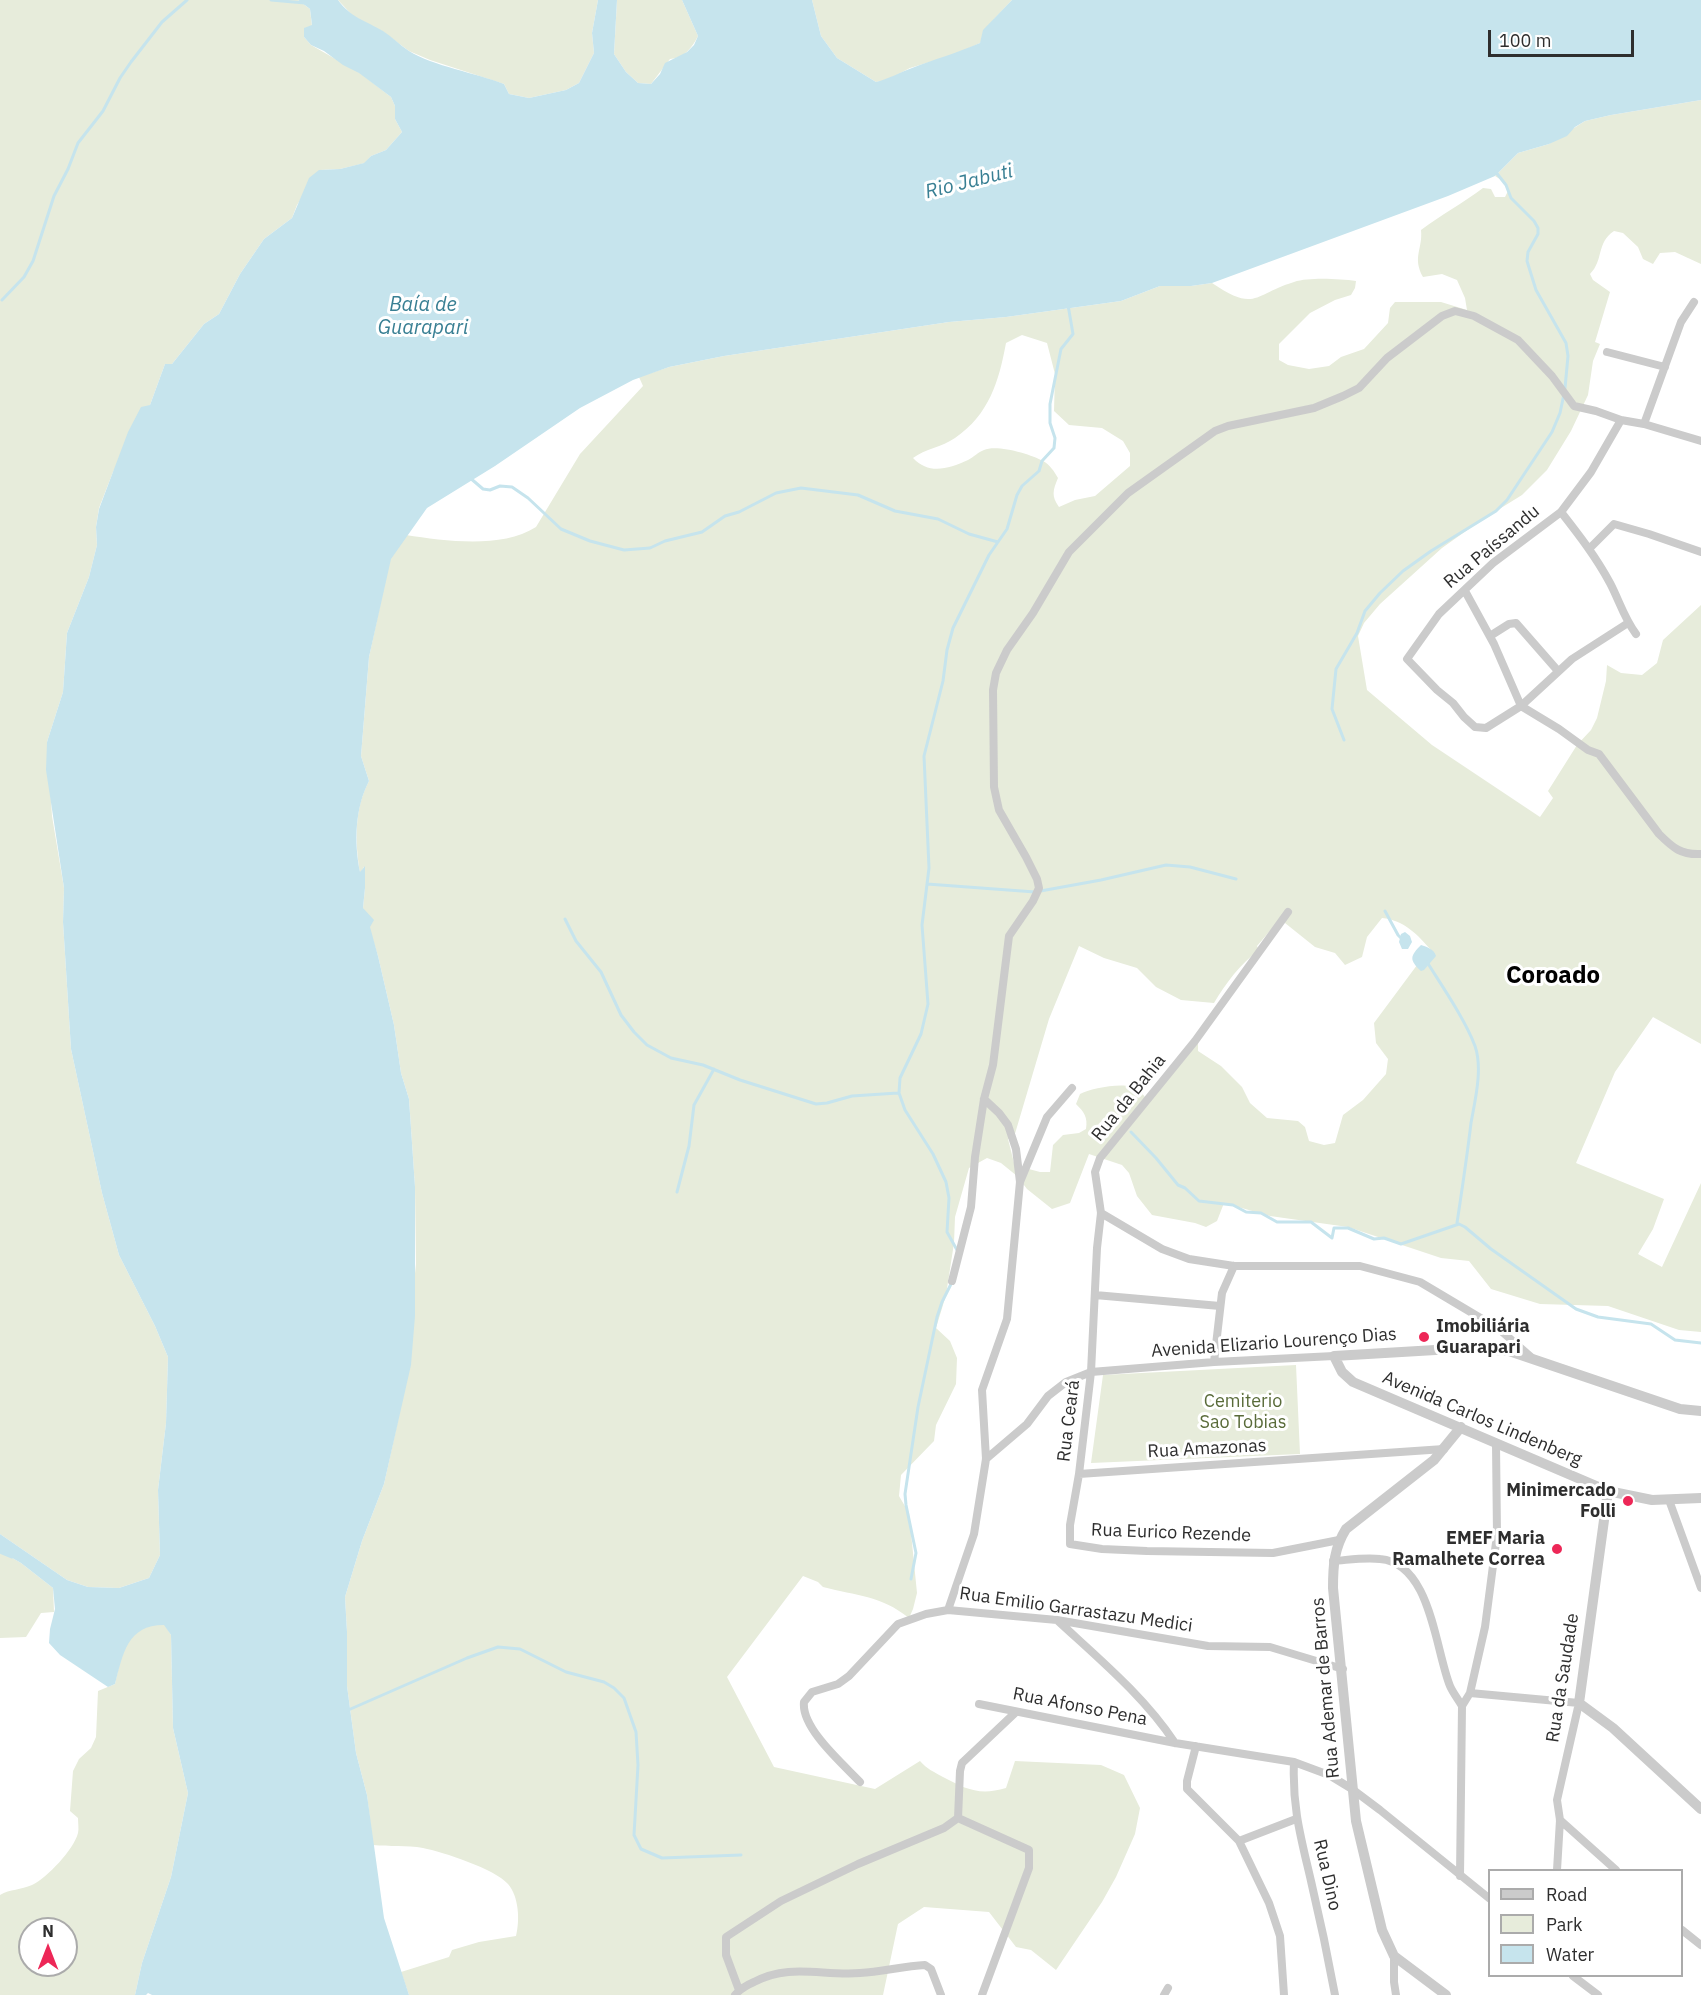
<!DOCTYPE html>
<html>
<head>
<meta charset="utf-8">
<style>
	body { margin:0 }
	#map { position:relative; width:1701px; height:1995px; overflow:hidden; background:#fff; font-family:"IBM Plex Sans",sans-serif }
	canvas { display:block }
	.legend { position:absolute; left:1488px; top:1869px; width:195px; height:108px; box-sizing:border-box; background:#fff; border:2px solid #ababab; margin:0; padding:8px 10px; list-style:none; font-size:18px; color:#2e2e2e }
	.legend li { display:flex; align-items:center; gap:12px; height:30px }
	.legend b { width:30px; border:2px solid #ababab }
	.north { position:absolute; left:18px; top:1917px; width:60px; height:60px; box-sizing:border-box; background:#fff; border:2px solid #ababab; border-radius:50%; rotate:0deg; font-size:16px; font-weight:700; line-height:24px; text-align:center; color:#2e2e2e }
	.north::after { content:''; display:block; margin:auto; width:21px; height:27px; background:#ed2757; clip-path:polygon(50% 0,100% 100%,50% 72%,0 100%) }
	.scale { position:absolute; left:1488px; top:30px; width:146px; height:27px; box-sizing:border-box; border:3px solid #2e2e2e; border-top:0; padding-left:8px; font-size:18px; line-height:21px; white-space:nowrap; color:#2e2e2e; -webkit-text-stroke:4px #fff; paint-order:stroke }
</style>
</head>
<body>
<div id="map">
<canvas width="1701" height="1995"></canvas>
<ul class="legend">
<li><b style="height:8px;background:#cbcbcb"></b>Road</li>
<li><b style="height:16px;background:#e7ecdb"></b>Park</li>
<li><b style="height:16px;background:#c6e4ed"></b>Water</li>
</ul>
<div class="north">N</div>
<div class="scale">100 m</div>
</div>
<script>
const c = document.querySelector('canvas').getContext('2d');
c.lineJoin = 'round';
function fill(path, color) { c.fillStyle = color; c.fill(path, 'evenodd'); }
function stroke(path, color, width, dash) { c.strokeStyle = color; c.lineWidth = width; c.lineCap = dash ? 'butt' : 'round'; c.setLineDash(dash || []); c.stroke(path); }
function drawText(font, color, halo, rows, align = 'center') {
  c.font = font + ' "IBM Plex Sans",sans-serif'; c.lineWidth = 6; c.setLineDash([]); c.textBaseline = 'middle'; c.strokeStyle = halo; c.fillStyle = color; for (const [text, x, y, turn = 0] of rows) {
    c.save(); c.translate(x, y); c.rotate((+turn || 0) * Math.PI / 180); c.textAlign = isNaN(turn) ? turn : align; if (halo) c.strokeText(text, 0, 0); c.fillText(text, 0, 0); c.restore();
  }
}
fill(new Path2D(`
	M 0,0 L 298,0 L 310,9 L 312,26 L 304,29 L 304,37 L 311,45 L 360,73 L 391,97 L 395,106 L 395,119 L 402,132 L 386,150 L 371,156 L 365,163 L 340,169 L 320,170 L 297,205 L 292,218 L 264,239 L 240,274 L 219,314 L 204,324 L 172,364 L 165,364 L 150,405 L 113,472 L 99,508 L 96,527 L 97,545 L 89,577 L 67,633 L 63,692 L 47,742 L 52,816 L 64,888 L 63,922 L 71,1049 L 102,1193 L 119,1255 L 155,1326 L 168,1357 L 166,1423 L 158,1490 L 160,1555 L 149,1578 L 119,1588 L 88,1587 L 67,1580 L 0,1534 Z
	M 338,0 L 598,0 L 592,33 L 594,53 L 579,83 L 566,90 L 529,98 L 509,94 L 504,84 L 430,60 L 409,51 L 382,31 L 353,16 Z
	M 617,0 L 682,0 L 698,36 C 692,48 684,58 670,59 L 651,84 L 638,83 L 626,72 L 614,54 Z
	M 812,0 L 1012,0 L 994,19 L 980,43 L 956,54 L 910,68 L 887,80 L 876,82 L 837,58 L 821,36 Z
	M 1701,100 L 1701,264 L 1675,252 L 1660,253 L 1653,264 L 1643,259 L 1638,247 L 1623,233 L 1614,231 C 1596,243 1604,260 1590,274 L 1593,280 L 1610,292 L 1595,342 L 1600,344 L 1593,361 L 1588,395 L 1571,431 L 1547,470 L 1522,495 L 1480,521 L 1442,548 L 1380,604 L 1364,623 L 1358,636 L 1367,690 L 1432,745 L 1540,817 L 1553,798 L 1548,791 L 1577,745 L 1591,730 L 1597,718 L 1606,681 L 1607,665 L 1621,673 L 1642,675 L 1657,663 L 1663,640 L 1701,605 L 1701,1044 L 1653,1017 L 1615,1072 L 1576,1163 L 1664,1199 L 1653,1229 L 1638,1254 L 1662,1267 L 1701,1183 L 1701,1332 L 1679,1330 L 1608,1306 L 1540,1304 L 1491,1289 L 1469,1261 L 1441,1258 L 1348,1227 L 1270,1216 L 1224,1203 L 1217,1221 L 1206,1227 L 1195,1223 L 1152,1215 L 1137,1196 L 1129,1173 L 1122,1165 L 1089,1154 L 1070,1203 L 1052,1209 L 1027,1189 L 1017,1176 L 1001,1163 L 987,1158 L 969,1168 L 955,1217 L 954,1243 L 946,1295 L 936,1328 L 950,1341 L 957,1358 L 956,1384 L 936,1425 L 934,1441 L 901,1475 L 899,1496 L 909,1513 L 917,1593 L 913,1609 L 909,1618 C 880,1595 857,1596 823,1587 L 818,1582 L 803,1576 L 727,1677 L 774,1767 L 875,1789 L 920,1761 C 927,1769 934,1772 943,1777 C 966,1789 979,1796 1006,1788 L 1015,1761 L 1101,1765 L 1124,1775 L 1140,1808 L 1135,1834 L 1116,1877 L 1102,1902 L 1056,1970 L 1031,1950 L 1016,1947 L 989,1912 L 924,1907 L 898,1924 L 883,1995 L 409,1995 L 401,1972 L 449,1957 L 452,1950 L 479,1942 L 516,1936 C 520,1920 519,1897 508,1884 C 495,1869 443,1852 423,1848 C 407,1845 389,1847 373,1845 L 367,1795 L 356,1753 L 347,1686 L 347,1632 L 345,1597 L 362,1541 L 384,1484 L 395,1434 L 401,1406 L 416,1264 L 415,1187 L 409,1099 L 401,1073 L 394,1025 L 378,956 L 363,908 L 365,888 L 364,867 L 360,873 C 355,842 354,809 369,781 L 361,756 L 369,657 L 390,559 L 406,535 C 446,541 501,549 536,527 L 580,454 L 643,386 L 639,377 L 669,367 L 724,356 L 949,322 L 1006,317 L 1121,301 L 1160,286 L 1191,286 L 1212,283 C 1256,313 1254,294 1294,282 C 1310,277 1339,279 1356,281 L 1355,288 L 1351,295 L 1335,300 L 1310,313 L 1279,344 L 1279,360 L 1288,365 L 1309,369 L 1329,366 L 1341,357 L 1364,349 L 1388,323 L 1390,308 L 1395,302 L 1441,302 L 1467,310 L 1465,298 L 1457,280 L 1442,274 L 1423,277 C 1412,257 1423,249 1421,230 C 1441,215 1463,203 1483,188 L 1491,189 L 1495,197 L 1505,197 L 1508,191 L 1506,183 L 1495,176 L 1518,153 L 1549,144 L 1585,121 L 1611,115 ZM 1022,335 L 1047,343 L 1055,374 L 1054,411 L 1069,425 L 1102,428 L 1123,441 L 1130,453 L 1130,466 L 1095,496 L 1075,500 L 1059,507 C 1051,496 1053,490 1058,478 C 1054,471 1050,465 1043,461 C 1031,454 996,444 984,450 C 978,452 974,457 968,460 C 948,469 929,475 913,458 C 925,449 942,447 955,438 C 989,415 999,381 1006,343 ZM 1382,918 C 1404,920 1418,935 1431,950 L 1423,957 L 1374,1023 L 1376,1043 L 1388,1059 L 1386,1074 L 1363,1100 L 1343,1115 L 1335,1143 L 1324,1145 L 1309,1141 L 1305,1127 L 1298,1121 L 1267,1118 L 1250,1103 L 1242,1087 L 1221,1066 L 1198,1051 L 1198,1040 L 1147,1100 C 1145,1097 1141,1091 1138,1089 C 1126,1081 1091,1088 1080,1094 L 1076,1104 C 1084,1112 1088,1117 1086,1129 L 1079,1133 L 1063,1135 L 1053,1145 L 1050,1172 L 1040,1172 L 1025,1168 L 1017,1175 L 1008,1139 L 1014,1137 L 1049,1019 L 1079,946 L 1104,958 L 1137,968 L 1156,987 L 1181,1000 L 1214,1003 C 1226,983 1240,964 1259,950 L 1257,946 L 1280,919 L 1315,947 L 1335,953 L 1345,965 L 1362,957 L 1367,937 Z
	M 1296,1365 L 1300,1454 L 1091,1463 L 1103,1375 Z
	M 0,1551 L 21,1563 L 53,1588 L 54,1612 L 41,1613 L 26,1637 L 0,1638 Z
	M 151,1625 L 165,1625 L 171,1635 L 173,1728 L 188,1793 L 171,1877 L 142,1963 L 135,1995 L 0,1995 L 0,1895 C 10,1889 21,1890 32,1885 C 47,1878 74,1849 78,1833 C 79,1829 78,1823 78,1818 L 70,1811 L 73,1771 L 79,1759 L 91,1748 L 96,1737 L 98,1691 L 115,1684 C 119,1667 123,1642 138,1631 C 142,1628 147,1627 151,1625 ZM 30,1929 L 66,1929 L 66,1965 L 30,1965 Z`), '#e7ecdb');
fill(new Path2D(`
	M 298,0 L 338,0 C 350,17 366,21 383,31 C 392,37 400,45 409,51 C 433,66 476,73 504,84 L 509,94 L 529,98 L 566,90 L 579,83 L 594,53 L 592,33 L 598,0 L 617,0 L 614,54 L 626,72 L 638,83 L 651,84 L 660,74 L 665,63 L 687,52 L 694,45 L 698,36 L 682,0 L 812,0 L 821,36 L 837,58 L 876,82 C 889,79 900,72 912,68 C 935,59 957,53 980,43 L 983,30 L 1012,0 L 1701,0 L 1701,100 L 1611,115 L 1585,121 L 1575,127 L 1567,136 L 1549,144 L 1518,153 L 1495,176 L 1448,196 L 1212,283 L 1191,286 L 1160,286 L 1121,301 L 1006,317 L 949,322 L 724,356 L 669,367 L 633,380 L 580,408 L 495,466 L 427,508 L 391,559 L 369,657 L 361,756 L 369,781 C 355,808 354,842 360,872 L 365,866 L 365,888 L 363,908 L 374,920 L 370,927 L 378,956 L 394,1025 L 401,1073 L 409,1099 L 415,1187 L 415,1316 L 411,1365 L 384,1484 L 362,1541 L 345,1597 L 347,1632 L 347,1686 L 356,1753 L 367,1795 L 384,1918 L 409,1995 L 152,1995 L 148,1993 L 146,1995 L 135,1995 L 142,1963 L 171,1877 L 188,1793 L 173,1728 L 171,1635 L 164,1625 C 127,1625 123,1654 115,1684 L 108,1687 L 60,1655 L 49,1643 L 50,1629 L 55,1609 L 53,1588 L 21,1563 L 0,1551 L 0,1534 L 67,1580 L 88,1587 L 119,1588 L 149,1578 L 160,1555 L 158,1490 L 166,1423 L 168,1357 L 155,1326 L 119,1255 L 102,1193 L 71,1049 L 63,922 L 64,888 L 46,770 L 47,742 L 63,692 L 67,633 L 89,577 L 97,545 L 96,527 L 99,509 L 128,432 L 141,407 L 150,405 L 165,364 L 172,364 L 204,324 L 219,314 L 240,274 L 264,239 L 292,218 L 309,178 L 319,170 L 340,169 L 364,163 L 371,156 L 386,150 L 402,132 L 395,119 L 395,106 L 391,97 L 359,73 L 343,65 L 324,51 L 311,45 L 304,37 L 304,28 L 312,25 L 310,9 Z
	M 1405,932 L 1410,936 L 1412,942 L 1408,949 L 1402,949 L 1399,942 L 1401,934 Z
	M 1421,945 C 1427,947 1434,949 1436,956 L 1424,970 L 1421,971 C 1409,960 1410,956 1421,945 Z`), '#c6e4ed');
stroke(new Path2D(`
	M 271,0 L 305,3
	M 1495,171 L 1506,185 L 1511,198 L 1534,221 L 1538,228 L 1538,234 L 1528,252 L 1527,261 L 1536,290 L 1566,343 L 1568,356 L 1565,388
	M 2,300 L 24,277 L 33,261 L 54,196 L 68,169 L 78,143 L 103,111 L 120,78 L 131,62 L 162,22 L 187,0
	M 469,477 L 483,489 L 490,490 L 500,486 L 512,487 L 528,498 L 561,529 L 590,541 L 624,550 L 650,548 L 665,541 L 702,532 L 725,516 L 739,512 L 776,493 L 801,488 L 858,495 L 895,511 L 938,519 L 969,534 L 998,542
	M 1344,740 L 1332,709 L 1336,669 L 1357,633 L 1365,611 L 1380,593 L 1403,571 L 1431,551 L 1496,511 L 1507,500 L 1552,432 L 1560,413 L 1564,394
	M 927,884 L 1035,892 L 1101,880 L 1166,865 L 1190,867 L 1236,879
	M 1385,911 L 1398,935 L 1403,940
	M 565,919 L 576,941 L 601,972 L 621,1015 L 634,1032 L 647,1045 L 671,1058 L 703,1065 L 740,1080 L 816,1104 L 827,1103 L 852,1096 L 898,1093
	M 1427,962 C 1442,986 1466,1021 1475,1046 C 1483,1069 1475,1100 1471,1123 C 1467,1157 1462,1190 1457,1223
	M 1131,1132 L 1156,1158 L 1178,1185 L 1185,1188 L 1199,1201 L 1233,1205 L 1246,1212 L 1261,1213 L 1277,1222 L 1311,1222 L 1332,1238 L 1334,1228 L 1348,1228 L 1374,1239 L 1384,1238 L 1401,1244 L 1459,1224 L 1465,1227 L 1491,1249 L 1576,1309 L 1598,1317 L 1651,1324 L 1675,1340 L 1701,1343
	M 677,1192 L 689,1146 L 694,1105 L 714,1069
	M 957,1250 L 947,1232 L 949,1198 L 946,1182 L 933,1154 L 905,1110 L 899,1093 L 900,1078 L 921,1034 L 928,1004 L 922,925 L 929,868 L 924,756 L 943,681 L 947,650 L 953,628 L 989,555 L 1007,529 L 1017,495 L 1022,486 L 1039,471 L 1042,461 L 1054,448 L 1055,438 L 1050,423 L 1050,404 L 1061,349 L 1073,334 L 1068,305
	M 0,1552 L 12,1557
	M 911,1579 L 916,1553 L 906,1505 L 905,1494 L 918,1407 L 937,1317 L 942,1302 L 952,1282
	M 346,1711 L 467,1658 L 498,1647 L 520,1649 L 566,1672 L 604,1682 L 614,1688 L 624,1698 L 636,1732 L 638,1765 L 634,1835 L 641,1849 L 662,1858 L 741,1855`), '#c6e4ed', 3);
stroke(new Path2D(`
	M 1607,352 L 1665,367
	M 1621,420 L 1591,472 L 1561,512 L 1493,563 L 1439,614 L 1407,659 L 1437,690 L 1453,703 L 1464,717 L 1475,727 L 1486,728 L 1521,706 L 1572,659 L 1628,623
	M 1644,424 L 1681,322 L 1694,302
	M 1561,512 C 1579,535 1596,557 1610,583 C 1619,600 1624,618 1636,634
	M 1590,548 L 1614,524 L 1649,534 L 1701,552
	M 1465,591 L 1494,644 L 1521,706 L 1559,729 L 1588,750 L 1599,754 L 1659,834 C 1673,848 1681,855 1701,854
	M 1490,636 L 1509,624 L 1516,623 L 1558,671
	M 1288,912 L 1195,1041 L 1100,1158 L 1095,1172 L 1101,1213 L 1097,1248 L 1091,1372 L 1079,1474 L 1070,1525 L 1070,1544 L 1102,1549 L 1147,1551 L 1273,1553 L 1339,1540
	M 1020,1182 L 1047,1117 L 1072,1088
	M 1101,1213 L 1162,1249 L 1189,1259 L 1234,1266 L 1360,1266 L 1420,1282 L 1499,1329 L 1531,1357
	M 952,1281 L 971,1207 L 975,1157 L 984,1099 L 993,1065 L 1009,936 L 1033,901 L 1039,888 L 1037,879 L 1026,857 L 999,810 L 994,787 L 993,690 L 996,673 L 1007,650 L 1033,613 L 1069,552 L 1128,493 L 1215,431 L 1228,426 L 1314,408 L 1343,396 L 1359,388 L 1387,358 L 1442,316 L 1455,311 L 1474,316 L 1518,340 L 1552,376 L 1574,406 L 1596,411 L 1621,420 L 1644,424 L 1701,441
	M 1095,1295 L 1220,1306
	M 1214,1362 L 1222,1293 L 1234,1266
	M 986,1459 L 1027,1424 L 1048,1396 L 1066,1382 L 1091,1372 L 1214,1362 L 1334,1356
	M 1079,1474 L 1444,1449
	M 1669,1500 L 1701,1588
	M 1333,1561 C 1348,1560 1365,1557 1380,1559 C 1431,1563 1435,1649 1450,1686 C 1453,1693 1458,1699 1462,1706
	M 948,1610 L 974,1534 L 986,1459 L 982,1390 L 1007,1319 L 1020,1182 L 1016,1149 L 1008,1125 L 999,1113 L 984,1099
	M 1057,1620 C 1098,1658 1144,1696 1175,1743
	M 1470,1693 L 1579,1703 L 1557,1800 L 1560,1820 L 1557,1870
	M 979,1704 L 1175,1743 L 1294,1762 L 1329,1775 L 1352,1789 L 1380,1810 L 1490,1899
	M 1196,1746 L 1187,1781 L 1187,1789 L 1239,1841 L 1269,1903 L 1280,1936 L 1284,1995
	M 1294,1762 C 1292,1807 1301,1838 1311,1881 C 1320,1919 1328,1957 1335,1995
	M 860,1782 C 843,1764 801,1728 804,1702 L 812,1692 L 838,1684 L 849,1676 L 898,1624 L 926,1614 L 948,1610 L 1057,1620 L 1208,1646 L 1270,1647 L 1343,1669
	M 958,1818 L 1029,1850 L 1029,1868 L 982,1995
	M 1560,1820 L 1616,1870
	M 1239,1841 L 1296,1819
	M 1460,1876 L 1462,1706 L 1470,1693 L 1485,1627 L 1497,1535 L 1496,1444
	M 1682,1930 L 1701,1945
	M 1394,1956 L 1394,1982 L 1396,1995
	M 1573,1976 L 1598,1995
	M 739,1990 L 726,1955 L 726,1937 L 781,1901 L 858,1864 L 944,1828 L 958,1818 L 960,1771 L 962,1763 L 1016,1712
	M 735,1995 C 740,1989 747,1985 754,1982 C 789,1963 822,1976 860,1973 C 882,1972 903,1966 925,1965 L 931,1969 L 941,1995
	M 1164,1995 L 1168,1988`), '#cbcbcb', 8);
stroke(new Path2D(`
	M 1701,1411 L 1680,1409 L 1509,1351 L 1469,1348 L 1334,1356 L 1342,1372 L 1353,1382 L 1608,1491 L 1652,1500 L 1701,1498
	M 1608,1491 L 1579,1703 L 1613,1728 L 1701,1809
	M 1446,1995 L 1394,1956 L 1382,1930 L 1356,1821 L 1333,1588 C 1333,1566 1334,1548 1346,1529 L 1434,1460 L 1461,1427`), '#cbcbcb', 10);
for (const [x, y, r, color] of [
	[1424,1337,6,"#ed2757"],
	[1628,1501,6,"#ed2757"],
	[1557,1549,6,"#ed2757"]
]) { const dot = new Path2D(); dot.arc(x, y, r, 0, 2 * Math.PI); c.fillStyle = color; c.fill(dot); stroke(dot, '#fff', 2); }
drawText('18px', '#2e2e2e', '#fff', [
	["Rua Paíssandu",1492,547,-40],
	["Rua da Bahia",1129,1098,-51],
	["Avenida Elizario Lourenço Dias",1274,1343,-4],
	["Avenida Carlos Lindenberg",1482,1419,23],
	["Rua Ceará",1069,1421,-83],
	["Rua Amazonas",1207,1449,-3],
	["Rua Eurico Rezende",1171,1533,2],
	["Rua Emilio Garrastazu Medici",1076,1610,8],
	["Rua da Saudade",1563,1678,-81],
	["Rua Ademar de Barros",1326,1688,-95],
	["Rua Afonso Pena",1080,1707,11],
	["Rua Dino",1327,1875,77]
]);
drawText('bold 18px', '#2e2e2e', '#fff', [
	["Imobiliária",1436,1327,"left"],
	["Guarapari",1436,1348,"left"],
	["Minimercado",1616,1491],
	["Folli",1616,1512],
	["EMEF Maria",1545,1539],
	["Ramalhete Correa",1545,1560]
], 'right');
drawText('18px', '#596b39', '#fff', [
	["Cemiterio",1243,1402],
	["Sao Tobias",1243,1423]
]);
drawText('italic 20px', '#387f93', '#fff', [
	["Rio Jabuti",969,182,-14],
	["Baía de",423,305],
	["Guarapari",423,328]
]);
drawText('bold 24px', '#000', '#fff', [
	["Coroado",1553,976]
]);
</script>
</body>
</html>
